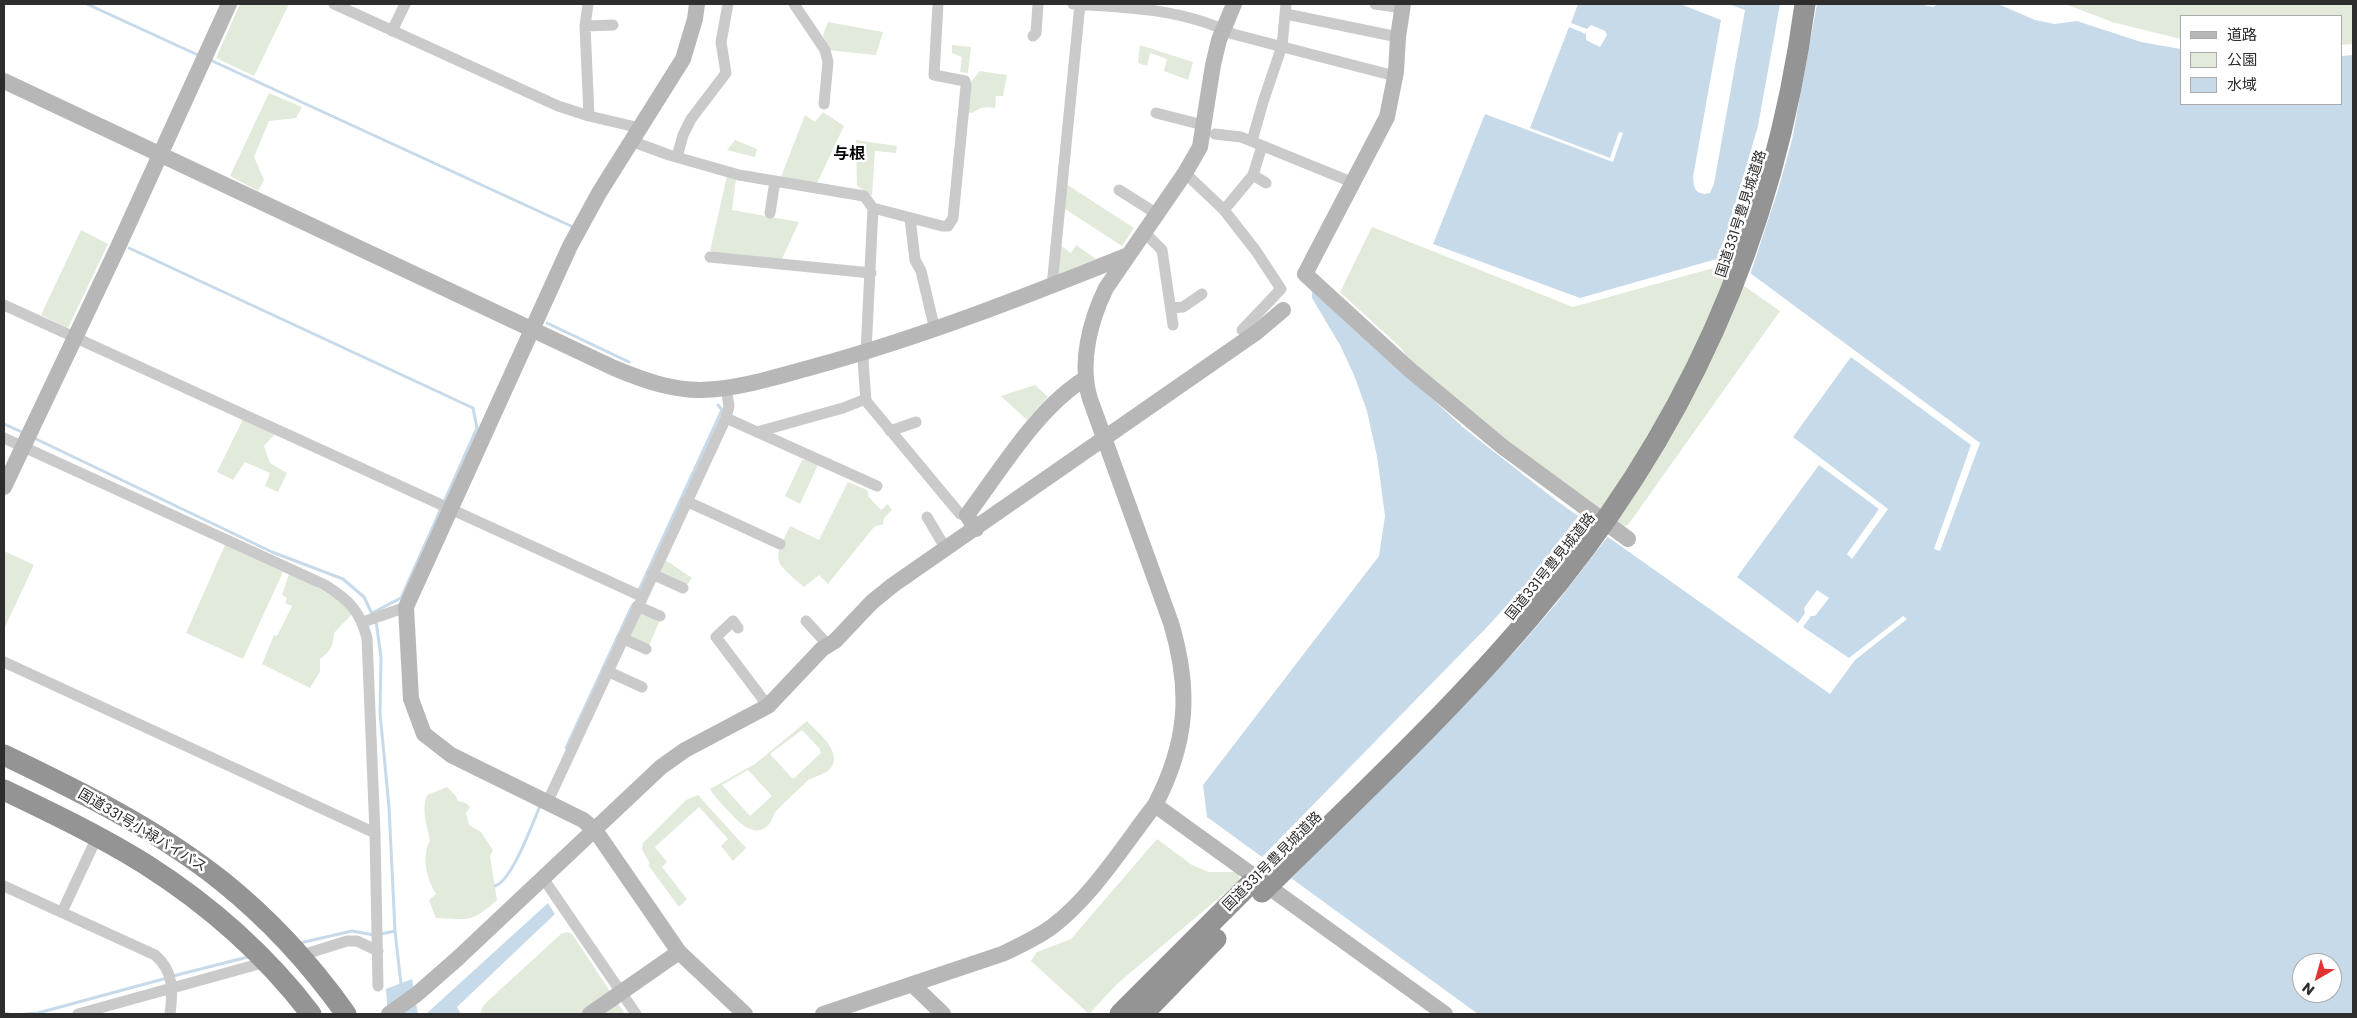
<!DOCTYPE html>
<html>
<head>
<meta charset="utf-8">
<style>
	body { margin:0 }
	#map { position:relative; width:2357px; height:1018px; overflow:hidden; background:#fff; font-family:Poppins,"Noto Sans JP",sans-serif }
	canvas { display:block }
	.frame { position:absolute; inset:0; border:5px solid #2d2d2d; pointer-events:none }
	.legend { position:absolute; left:2180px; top:15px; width:162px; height:90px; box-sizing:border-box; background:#fff; border:1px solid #ababab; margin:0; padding:6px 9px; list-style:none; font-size:15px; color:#2d2d2d }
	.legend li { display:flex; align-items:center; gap:10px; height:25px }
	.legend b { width:25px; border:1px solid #ababab }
	.north { position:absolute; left:2292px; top:953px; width:50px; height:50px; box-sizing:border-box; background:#fff; border:1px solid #ababab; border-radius:50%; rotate:218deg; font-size:14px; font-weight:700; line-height:20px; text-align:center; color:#2d2d2d }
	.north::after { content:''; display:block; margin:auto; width:18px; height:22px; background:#e13332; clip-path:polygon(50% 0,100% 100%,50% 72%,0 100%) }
</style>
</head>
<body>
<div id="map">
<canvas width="2357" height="1018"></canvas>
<div class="frame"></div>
<ul class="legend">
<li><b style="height:6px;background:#b7b7b7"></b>道路</li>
<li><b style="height:14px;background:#e2ebdb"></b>公園</li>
<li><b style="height:14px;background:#c7daea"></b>水域</li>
</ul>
<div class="north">N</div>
</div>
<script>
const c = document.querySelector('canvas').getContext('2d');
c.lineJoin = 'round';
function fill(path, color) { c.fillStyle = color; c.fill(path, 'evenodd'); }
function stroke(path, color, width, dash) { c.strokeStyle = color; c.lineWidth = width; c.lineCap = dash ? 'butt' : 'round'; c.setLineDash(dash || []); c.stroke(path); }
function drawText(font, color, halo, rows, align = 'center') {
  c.font = font + ' Poppins,"Noto Sans JP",sans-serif'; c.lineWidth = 5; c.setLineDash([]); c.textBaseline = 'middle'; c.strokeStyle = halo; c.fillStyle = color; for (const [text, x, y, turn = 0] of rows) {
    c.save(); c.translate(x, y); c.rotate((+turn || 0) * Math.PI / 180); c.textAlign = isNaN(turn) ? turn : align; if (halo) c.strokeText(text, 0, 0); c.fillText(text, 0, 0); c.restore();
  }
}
fill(new Path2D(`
	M 240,4 L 289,4 L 254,76 L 216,58 Z
	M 2065,4 L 2353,4 L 2353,44 L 2341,45 L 2341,16 L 2181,16 L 2181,39 L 2112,22 Z
	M 828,22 L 883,32 L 876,55 L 827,50 L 823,35 Z
	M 952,45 L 971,47 L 968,73 L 960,72 L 962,57 L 952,53 Z
	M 1140,45 L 1193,62 L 1188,80 L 1164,71 L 1167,59 L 1150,53 L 1147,66 L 1138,63 Z
	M 980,71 L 1007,75 L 1003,96 L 996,96 L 995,108 C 984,106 980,108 972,113 L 966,112 L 969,84 Z
	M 269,93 L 302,107 L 296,118 L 269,121 L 254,157 L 264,180 L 258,191 L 230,176 Z
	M 823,112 L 844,126 L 817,183 L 781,177 L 805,115 L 815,122 Z
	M 735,140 L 757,149 L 755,157 L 727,150 Z
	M 856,140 L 897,146 L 896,153 L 875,151 L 872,196 L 857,186 Z
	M 727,176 L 736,179 L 732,210 L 799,222 L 781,261 L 730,256 L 710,251 Z
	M 1066,184 L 1134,228 L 1122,246 L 1062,207 Z
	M 1372,227 L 1573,307 L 1717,267 L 1780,311 L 1628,525 L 1620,527 L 1555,478 L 1410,362 L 1401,348 L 1340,292 Z
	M 81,230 L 108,244 L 68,328 L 41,315 Z
	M 1060,245 L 1071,253 L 1076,245 L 1096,259 L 1059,274 Z
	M 1035,385 L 1048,397 L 1027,420 L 1001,396 Z
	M 243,419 L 275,434 L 264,446 L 270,463 L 287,473 L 278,492 L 265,486 L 270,473 L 245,462 L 233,480 L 217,472 Z
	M 802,460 L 810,460 L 818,465 L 800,504 L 785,496 Z
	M 848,482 L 867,490 L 869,497 L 881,510 L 888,504 L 892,510 L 884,518 L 883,524 L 874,527 L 828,584 L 819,575 L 804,587 C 773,560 772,563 790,526 L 819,540 Z
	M 225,545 L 283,572 L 243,659 L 186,633 Z
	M 4,551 L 34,565 L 4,629 Z
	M 664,559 L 692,578 L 687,585 L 658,572 Z
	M 289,574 C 312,585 335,594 352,614 L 334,633 C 334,645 330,652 320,659 L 320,672 L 310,688 L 262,664 L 274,635 L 277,636 L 292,606 L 285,603 L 287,598 L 282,595 Z
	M 641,612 L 660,620 L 649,646 L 629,637 Z
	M 807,721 C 816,731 836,746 834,761 C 831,776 814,774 805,783 C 796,792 786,801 777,810 C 773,814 773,819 770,823 C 758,839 742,826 732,815 C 725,807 715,798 710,789 L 755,764 ZM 802,730 L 819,748 L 821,753 L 793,779 L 770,754 ZM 748,770 L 772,796 L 750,816 L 722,785 Z
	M 447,787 L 455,795 L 458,801 L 466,803 L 470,807 L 466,813 L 469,825 L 481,832 L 493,850 L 490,856 L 497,900 C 470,924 470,919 436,918 L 429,900 L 436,894 C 427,879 421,857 430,841 C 427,825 421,810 427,795 Z
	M 698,795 L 746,848 L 733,861 L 721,846 L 728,839 L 699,807 L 655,847 L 667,862 L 662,867 L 687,899 L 679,907 L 648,865 L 650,864 L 642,849 L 643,843 L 686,800 Z
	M 1157,839 L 1192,865 L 1209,872 L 1237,872 L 1240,880 L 1117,984 L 1089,1014 L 1031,961 L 1037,952 L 1071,939 Z
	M 567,932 L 572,934 L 625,1014 L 480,1014 L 483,1006 L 491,998 L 561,934 Z`), '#e2ebdb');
fill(new Path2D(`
	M 1578,4 L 1680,4 L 1721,20 L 1693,177 C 1694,186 1694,193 1705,194 L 1710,193 L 1714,184 L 1745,10 L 1728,4 L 1919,4 L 1933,7 L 1938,4 L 1998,4 L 2035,20 L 2055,24 L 2077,21 L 2141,42 L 2181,49 L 2181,104 L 2341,104 L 2341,56 L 2353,55 L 2353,1014 L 1478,1014 L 1207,817 L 1203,785 L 1379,556 L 1385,516 L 1377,456 L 1367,411 L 1354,375 L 1340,345 L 1312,298 L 1312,289 L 1465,429 L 1557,501 L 1830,694 L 1855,660 L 1907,619 L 1903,616 L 1849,658 L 1803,627 L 1811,616 L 1815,616 L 1829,598 L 1817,590 L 1804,608 L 1805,613 L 1798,623 L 1737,577 L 1819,465 L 1879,509 L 1847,554 L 1852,559 L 1888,509 L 1793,437 L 1851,357 L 1971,445 L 1934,549 L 1940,551 L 1980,443 L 1727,256 L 1580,298 L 1433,244 L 1485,114 L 1613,162 L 1623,133 L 1619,132 L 1610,158 L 1530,128 L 1569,27 L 1586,34 L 1586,40 L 1600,47 L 1607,35 L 1605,31 L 1591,25 L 1587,29 L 1571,23 ZM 2302,963 L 2332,963 L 2332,993 L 2302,993 Z
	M 548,903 L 555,914 L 457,1007 L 461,1014 L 426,1014 Z
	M 412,979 L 418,1014 L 388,1014 L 386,989 Z`), '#c7daea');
fill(new Path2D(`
	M 1780,4 L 1817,4 L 1792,140 L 1778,190 L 1750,275 L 1727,258 L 1716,261 L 1729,226 L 1758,126 Z
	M 1580,514 L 1609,535 L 1555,605 L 1518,648 L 1290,880 L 1260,859 L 1488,626 L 1525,585 Z`), '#fff');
stroke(new Path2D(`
	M 87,4 L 200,56
	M 208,59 L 573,227
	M 129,248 L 473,408 L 477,428 L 401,598 L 372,613
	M 547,323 L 629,362
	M 4,424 L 24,433
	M 34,438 L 272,552 L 343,579 L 364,597 L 373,616
	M 639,590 L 722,410 L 718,405
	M 376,621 L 381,657 L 380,713 L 389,807 L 395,931 L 401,984
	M 566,748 L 632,606
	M 495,886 C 512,881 532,824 540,806
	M 381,934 L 395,931
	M 300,943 L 352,931 L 374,935
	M 173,976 L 248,957
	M 4,1013 L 9,1014
	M 25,1014 L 38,1013 L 167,978`), '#c7daea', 3);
stroke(new Path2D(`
	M 334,4 L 558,106 L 589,116 L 640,128
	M 588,4 L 585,26 L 589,116
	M 794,4 L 825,50 L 828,62 L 824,104
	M 1073,4 C 1127,7 1184,9 1233,34 L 1387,74 L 1396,72
	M 1375,4 L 1402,8
	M 1286,14 L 1398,37
	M 585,26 L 613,25
	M 392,31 L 405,4
	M 1033,36 L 1036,33 L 1038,4
	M 1156,113 L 1203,125
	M 1215,134 L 1241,137 L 1354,183
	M 631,141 L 669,155 L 739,175 L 864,196 L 873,208 L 866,352 L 863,360 L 866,401 L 960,514 L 967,515
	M 1252,141 L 1263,102 L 1282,46 L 1286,4
	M 677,157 L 683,135 L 691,119 L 726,73 L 721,42 L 728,4
	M 1185,173 L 1224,210 L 1256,251 L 1281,289 L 1242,330
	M 1253,175 L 1266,183
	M 1119,190 L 1157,214
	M 873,208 L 942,226 L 948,226 L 953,218 L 966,86 L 965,81 L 934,75 L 938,4
	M 1224,210 L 1253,175 L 1262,146
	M 770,213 L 775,181
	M 910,218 L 915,260 L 921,271 L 935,330
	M 1144,232 L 1162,250 L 1173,325
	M 710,257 L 871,273
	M 1052,286 L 1080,4
	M 4,305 L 641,596
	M 1171,308 L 1183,307 L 1202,294
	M 726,418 L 877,486
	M 890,431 L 916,422
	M 757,432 L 843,408 L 866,399
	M 4,438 L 325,585 C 349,600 360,611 367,638 L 375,833 L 378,986
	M 686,501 L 780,544
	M 927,517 L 946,549
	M 652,574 L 683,588
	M 637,606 L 660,616
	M 806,621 L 828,645
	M 363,622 L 406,607
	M 738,628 L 733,621 L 716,637 L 768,706
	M 622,638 L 646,649
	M 4,662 L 375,833
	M 607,671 L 642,687
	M 547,803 L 726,418 L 729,406 L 726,388
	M 543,878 L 636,1014
	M 4,886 L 155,955 C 174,971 173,991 170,1014
	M 62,912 L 97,837
	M 299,956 L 347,941 L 357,941 L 378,951
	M 78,1014 L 266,962`), '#cacaca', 11);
stroke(new Path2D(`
	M 697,4 L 695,19 L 683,59 L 599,193 L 570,246 L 406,607 L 411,699 L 424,734 L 451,755 L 583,820 L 595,830 L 679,952 L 745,1014
	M 1403,4 L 1398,37 L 1396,72 L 1387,117 L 1305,274 L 1410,370 L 1503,447 L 1628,539
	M 4,81 L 614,368 C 643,380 670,390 701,390 C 740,389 779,376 816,366 C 922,337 1024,297 1126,256
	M 4,487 L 118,247 L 229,4
	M 976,529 L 967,515 C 1001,470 1037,408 1086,378
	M 1155,805 L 1445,1014
	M 912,984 L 943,1014
	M 389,1014 L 417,994 L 457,959 L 661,767 L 685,750 L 768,706 L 822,649 L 835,641 L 872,602 L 893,585 L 1257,332 L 1283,310
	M 590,1014 L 679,952
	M 823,1014 L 1002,954 C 1019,946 1037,938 1053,926 C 1094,894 1123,846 1155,805 C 1188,742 1191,690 1171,623 L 1090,399 C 1079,363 1090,321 1106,288 L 1185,173 L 1200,147 L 1213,65 L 1219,40 L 1234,4`), '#b7b7b7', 16);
stroke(new Path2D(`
	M 4,755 C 79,791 157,829 223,882 C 269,919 312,966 346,1014
	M 4,790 C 52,813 100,836 145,864 C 208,904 266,955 311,1014
	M 1120,1014 L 1250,884
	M 1143,1014 L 1216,939`), '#949494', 21);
stroke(new Path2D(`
	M 1262,892 C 1353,802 1448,714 1531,616 C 1684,437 1774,237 1805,4`), '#949494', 21);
drawText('14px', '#2d2d2d', '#fff', [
	["国道331号豊見城道路",1742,214,-72],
	["国道331号豊見城道路",1551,567,-51],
	["国道331号小禄バイパス",142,831,31],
	["国道331号豊見城道路",1273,862,-45]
]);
drawText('bold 16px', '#000', '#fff', [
	["与根",849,155]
]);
</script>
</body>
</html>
